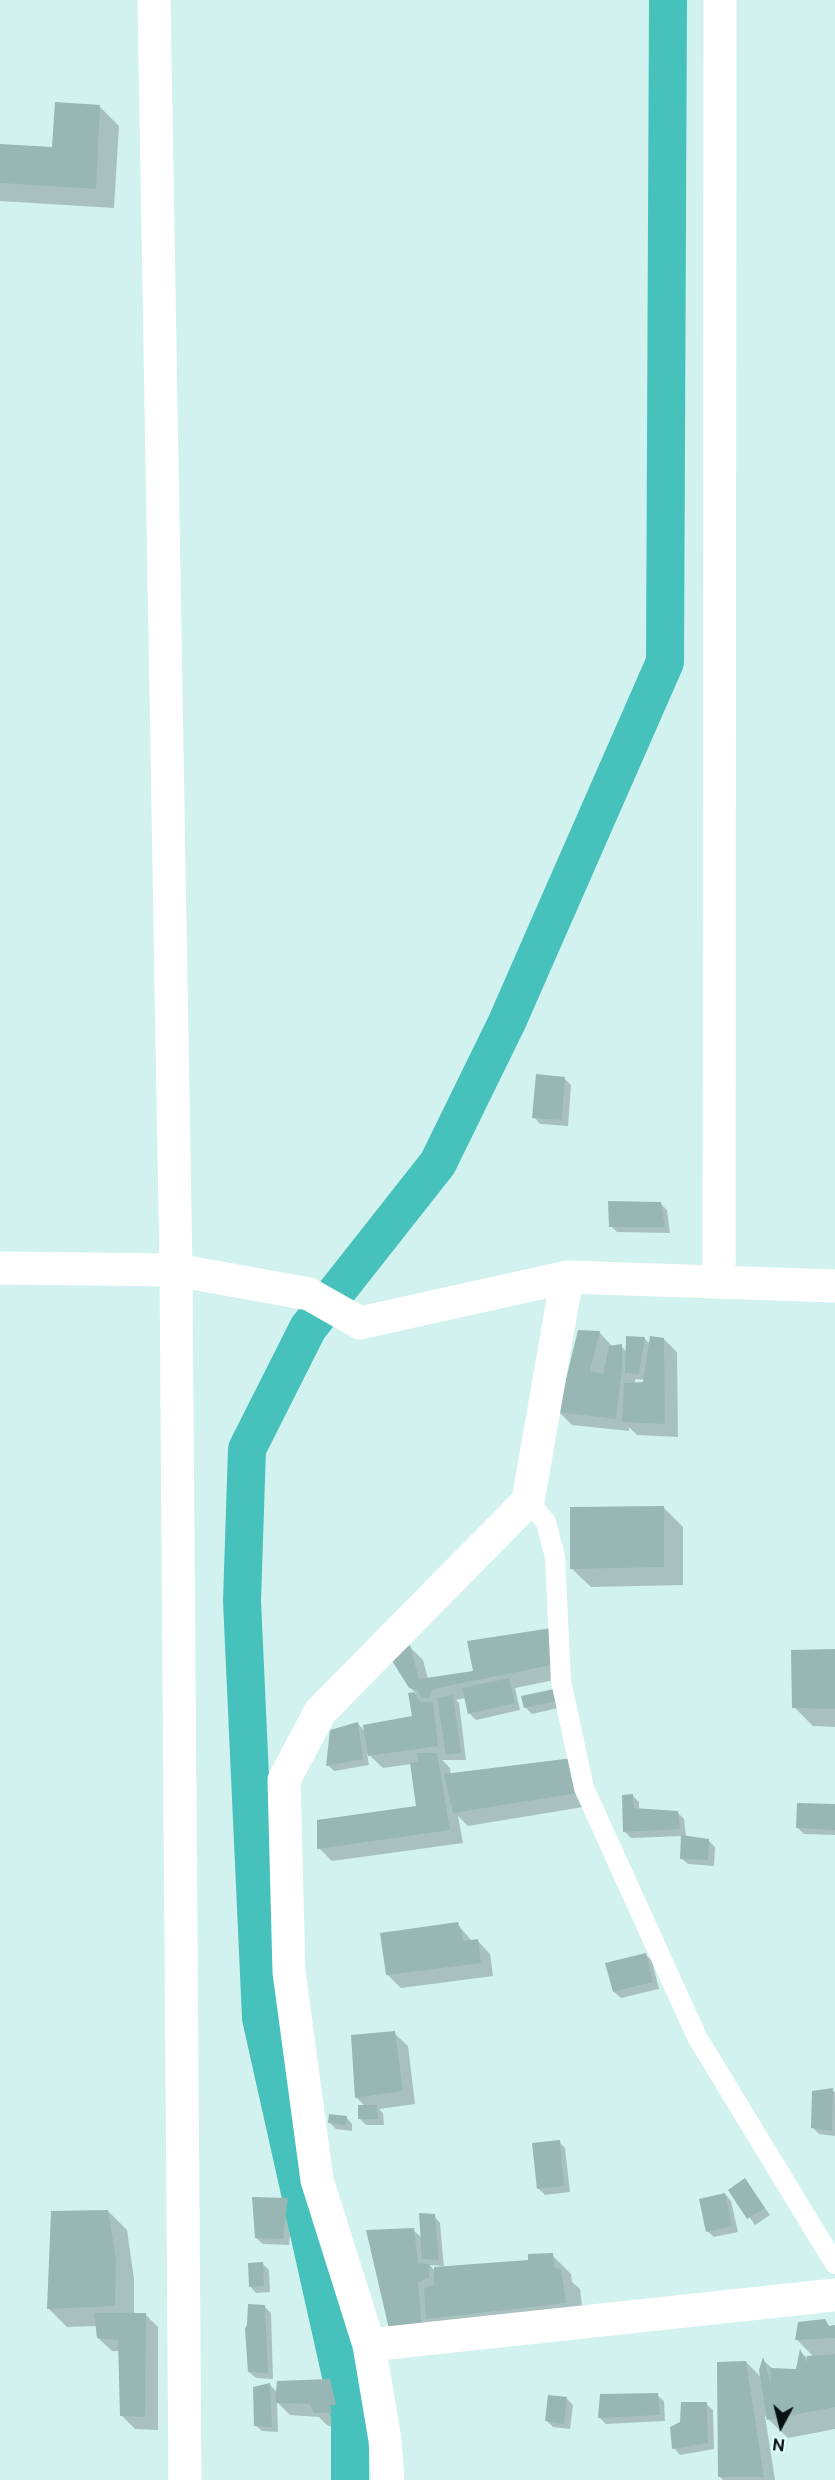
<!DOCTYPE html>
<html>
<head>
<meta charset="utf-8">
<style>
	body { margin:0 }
	#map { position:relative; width:835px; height:2480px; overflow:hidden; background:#d2f2ef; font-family:"Public Sans",sans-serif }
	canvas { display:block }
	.north { position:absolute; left:751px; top:2396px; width:60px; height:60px; -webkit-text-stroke:4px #e0fffd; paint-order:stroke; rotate:187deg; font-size:16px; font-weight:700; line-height:24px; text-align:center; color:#071212 }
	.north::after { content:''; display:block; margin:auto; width:21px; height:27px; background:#071212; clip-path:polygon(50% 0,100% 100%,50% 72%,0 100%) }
</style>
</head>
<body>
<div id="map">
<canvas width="835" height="2480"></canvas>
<div class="north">N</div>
</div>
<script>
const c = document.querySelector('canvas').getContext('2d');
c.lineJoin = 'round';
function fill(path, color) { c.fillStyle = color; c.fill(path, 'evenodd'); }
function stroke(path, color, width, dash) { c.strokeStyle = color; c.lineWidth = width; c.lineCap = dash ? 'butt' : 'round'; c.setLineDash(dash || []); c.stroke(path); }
fill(new Path2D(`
	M 100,107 L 119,126 L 114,208 L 0,201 L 0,145 L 53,148 Z
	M 564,1078 L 571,1085 L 568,1126 L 540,1124 L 534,1117 Z
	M 661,1204 L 667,1210 L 670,1233 L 617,1232 L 611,1226 Z
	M 599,1332 L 612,1346 L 621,1346 L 627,1352 L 645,1339 L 650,1344 L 664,1339 L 677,1352 L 678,1437 L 637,1435 L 629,1427 L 629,1431 L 572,1425 L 559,1412 ZM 635,1379 L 645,1380 L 644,1384 L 635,1384 Z
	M 664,1508 L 683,1527 L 683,1585 L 591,1587 L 571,1568 Z
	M 551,1630 L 569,1677 L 515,1688 L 520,1710 L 476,1720 L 470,1714 L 466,1698 L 456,1700 L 459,1703 L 466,1760 L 442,1760 L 450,1768 L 451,1775 L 573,1759 L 595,1805 L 468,1826 L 458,1816 L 463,1843 L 332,1861 L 319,1848 L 417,1808 L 411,1764 L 383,1768 L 367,1753 L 369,1765 L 334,1771 L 328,1765 L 357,1723 L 366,1732 L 414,1717 L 409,1695 L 416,1694 L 410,1687 L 410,1647 L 423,1660 L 428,1679 L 474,1673 Z
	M 835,1650 L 835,1727 L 813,1726 L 794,1707 Z
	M 558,1690 L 567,1706 L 532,1714 L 525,1707 Z
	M 632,1795 L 639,1802 L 639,1809 L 677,1812 L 684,1819 L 686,1838 L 708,1840 L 715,1847 L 714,1866 L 688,1864 L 681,1858 L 682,1836 L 631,1838 L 624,1831 Z
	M 835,1806 L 835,1835 L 804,1834 L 798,1828 Z
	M 457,1924 L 472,1941 L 477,1940 L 490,1954 L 493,1976 L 401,1988 L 387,1974 Z
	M 645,1954 L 652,1961 L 659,1989 L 621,1998 L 614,1992 Z
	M 394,2033 L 408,2046 L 415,2104 L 379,2109 L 383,2113 L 384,2125 L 366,2125 L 360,2119 L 366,2107 L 356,2097 Z
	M 832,2090 L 835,2092 L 835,2136 L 819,2134 L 812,2127 Z
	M 346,2117 L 352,2124 L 352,2131 L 336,2129 L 330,2123 Z
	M 559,2142 L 565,2148 L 570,2192 L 545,2195 L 538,2188 Z
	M 745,2180 L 770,2215 L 755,2225 L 730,2190 Z
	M 725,2194 L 731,2201 L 738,2232 L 714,2237 L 707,2231 Z
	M 287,2200 L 293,2206 L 289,2245 L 263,2244 L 256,2238 Z
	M 108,2211 L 127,2230 L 134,2279 L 134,2314 L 145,2314 L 158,2327 L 158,2430 L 135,2429 L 122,2416 L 120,2351 L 112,2351 L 98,2338 L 97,2326 L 67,2327 L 48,2308 Z
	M 434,2216 L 440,2223 L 444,2268 L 530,2261 L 552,2255 L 571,2274 L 572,2282 L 580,2289 L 584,2322 L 404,2341 L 413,2230 L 423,2239 ZM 430,2265 L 443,2266 L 443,2268 L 436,2273 Z
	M 263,2264 L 269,2270 L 270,2292 L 256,2293 L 250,2286 Z
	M 264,2306 L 271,2313 L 273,2379 L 256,2378 L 249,2372 Z
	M 824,2321 L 830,2327 L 835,2327 L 835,2429 L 788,2438 L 765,2416 L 775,2480 L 723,2480 L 719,2476 L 746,2362 L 762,2378 L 763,2360 L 773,2369 L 798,2371 L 801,2352 L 807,2358 L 814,2357 L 797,2340 L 799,2324 Z
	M 329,2380 L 342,2394 L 348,2417 L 342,2418 L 344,2426 L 328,2426 L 319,2417 L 290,2415 L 277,2402 L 278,2432 L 262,2431 L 255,2425 L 270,2385 L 278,2393 Z
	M 657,2395 L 664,2401 L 665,2421 L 606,2424 L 600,2418 Z
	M 567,2399 L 573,2405 L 570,2429 L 553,2427 L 547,2421 Z
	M 706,2404 L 713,2410 L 714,2449 L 680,2455 L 674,2448 Z`), '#0003');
stroke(new Path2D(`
	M 350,2480 L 350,2416 L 261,2018 L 242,1601 L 247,1449 L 308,1328 L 438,1163 L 507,1022 L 665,662 L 668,0`), '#47c1bc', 38);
fill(new Path2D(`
	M 55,102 L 100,105 L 96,189 L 0,183 L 0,144 L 52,147 Z
	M 536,1074 L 565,1077 L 562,1120 L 532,1118 Z
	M 608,1201 L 661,1202 L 665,1227 L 609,1227 Z
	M 578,1330 L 600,1331 L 590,1371 L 603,1374 L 609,1346 L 622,1344 L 622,1369 L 616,1419 L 558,1412 Z
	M 626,1336 L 645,1337 L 639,1374 L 625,1373 Z
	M 650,1336 L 664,1338 L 665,1424 L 622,1422 L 624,1383 L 643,1382 Z
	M 664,1506 L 664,1567 L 570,1569 L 570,1507 Z
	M 552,1628 L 556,1664 L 433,1689 L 429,1698 L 421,1697 L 417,1690 L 409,1688 L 391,1659 L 410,1645 L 419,1679 L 473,1671 L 467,1641 Z
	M 835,1649 L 835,1709 L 792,1708 L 791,1650 Z
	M 509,1678 L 515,1703 L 468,1714 L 462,1688 Z
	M 559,1688 L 562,1700 L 524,1708 L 521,1696 Z
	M 414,1692 L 420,1702 L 433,1702 L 438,1746 L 368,1756 L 363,1725 L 412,1716 L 408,1693 Z
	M 453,1695 L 461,1753 L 446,1755 L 437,1698 Z
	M 358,1722 L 363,1759 L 326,1766 L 330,1730 Z
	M 417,1753 L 437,1753 L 450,1830 L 317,1849 L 317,1820 L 416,1806 L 410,1763 L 418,1761 Z
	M 573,1758 L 583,1792 L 453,1813 L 444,1774 Z
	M 633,1794 L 634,1808 L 678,1811 L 680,1829 L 623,1832 L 622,1795 Z
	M 797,1803 L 835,1804 L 835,1830 L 796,1828 Z
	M 681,1835 L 709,1839 L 708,1860 L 680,1859 Z
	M 458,1922 L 464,1941 L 478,1939 L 481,1963 L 386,1975 L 380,1933 Z
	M 646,1953 L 653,1982 L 613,1992 L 605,1963 Z
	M 395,2031 L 403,2091 L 355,2098 L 351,2035 Z
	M 833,2088 L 832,2131 L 811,2128 L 812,2091 Z
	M 358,2105 L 377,2105 L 378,2119 L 358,2119 Z
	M 329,2114 L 347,2116 L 346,2125 L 328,2123 Z
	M 560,2140 L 564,2186 L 537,2189 L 532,2143 Z
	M 745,2178 L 765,2208 L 747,2219 L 728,2190 Z
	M 725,2193 L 732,2226 L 706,2232 L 699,2199 Z
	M 252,2197 L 288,2198 L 283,2239 L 255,2238 Z
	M 108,2210 L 116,2259 L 115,2306 L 47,2309 L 51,2211 Z
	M 419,2213 L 435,2214 L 439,2260 L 422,2259 Z
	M 414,2228 L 418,2263 L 429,2264 L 429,2278 L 418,2282 L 422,2328 L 389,2329 L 366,2230 Z
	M 553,2253 L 554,2267 L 561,2269 L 566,2303 L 426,2319 L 424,2288 L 434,2285 L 434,2267 L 528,2260 L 528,2254 Z
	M 263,2262 L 264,2286 L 249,2287 L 248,2263 Z
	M 248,2304 L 265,2305 L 268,2373 L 248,2372 L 245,2329 L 247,2325 Z
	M 94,2313 L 146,2313 L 145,2417 L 120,2416 L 118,2340 L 97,2338 Z
	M 825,2319 L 829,2326 L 835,2325 L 835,2338 L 795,2340 L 798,2322 Z
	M 800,2349 L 806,2363 L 807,2356 L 835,2354 L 835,2407 L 767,2420 L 759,2370 L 763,2357 L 771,2383 L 770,2368 L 796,2369 Z
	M 746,2361 L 764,2477 L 718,2477 L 717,2362 Z
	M 330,2379 L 336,2405 L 330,2405 L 332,2413 L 314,2413 L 310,2404 L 275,2403 L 277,2381 Z
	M 270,2383 L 272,2427 L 254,2426 L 253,2387 Z
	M 658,2393 L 660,2415 L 598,2418 L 600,2394 Z
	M 548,2395 L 567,2397 L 564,2424 L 545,2421 Z
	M 681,2402 L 707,2402 L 708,2443 L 672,2449 L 670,2427 L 680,2422 Z`), '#98b6b3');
stroke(new Path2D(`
	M 528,1501 L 546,1522 L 555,1557 L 561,1681 L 584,1788 L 697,2037 L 835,2264`), '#fff', 20);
stroke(new Path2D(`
	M 0,1268 L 176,1270 L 309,1294 L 360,1323 L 567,1277 L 835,1286
	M 719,1282 L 720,0
	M 369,2345 L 835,2295
	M 388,2480 L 385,2440 L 369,2345 L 317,2180 L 289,1972 L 284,1780 L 320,1712 L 528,1501 L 567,1277`), '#fff', 33);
stroke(new Path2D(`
	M 154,0 L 176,1270 L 185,2480`), '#fff', 33);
</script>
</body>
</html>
